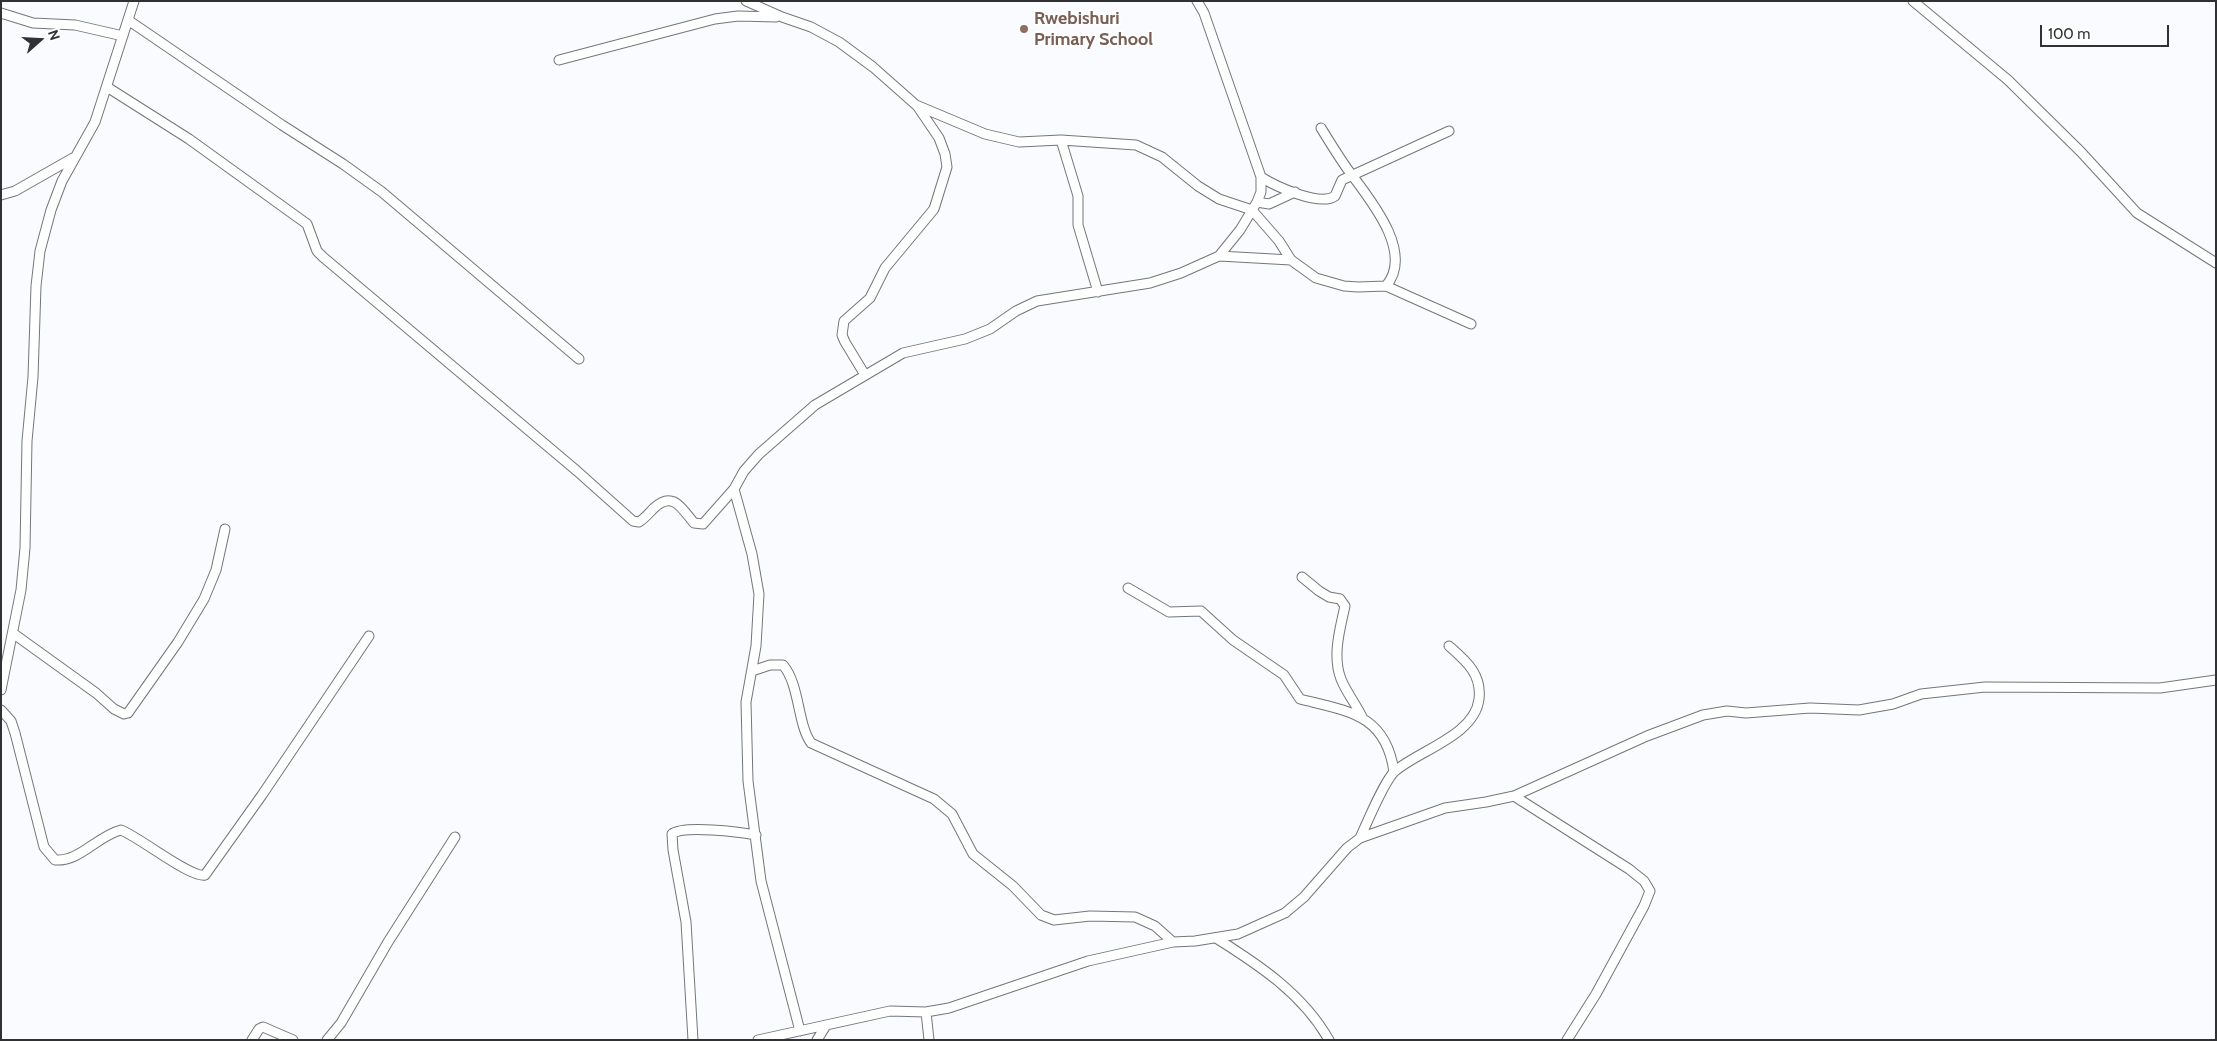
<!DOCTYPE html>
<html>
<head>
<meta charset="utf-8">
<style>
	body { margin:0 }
	#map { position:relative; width:2217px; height:1041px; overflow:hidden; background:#fafbfe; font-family:Cabin,sans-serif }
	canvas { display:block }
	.frame { position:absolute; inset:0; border:2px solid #2f3133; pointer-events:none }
	.north { position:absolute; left:15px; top:15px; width:50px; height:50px; -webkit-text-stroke:4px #fff; paint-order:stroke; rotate:71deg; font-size:14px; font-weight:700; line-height:20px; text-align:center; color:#2f3133 }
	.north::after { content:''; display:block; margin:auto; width:18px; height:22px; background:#2f3133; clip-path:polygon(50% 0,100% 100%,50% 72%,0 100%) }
	.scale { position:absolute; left:2040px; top:25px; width:129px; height:22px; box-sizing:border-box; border:2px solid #2f3133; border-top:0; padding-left:6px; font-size:15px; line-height:18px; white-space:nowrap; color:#2f3133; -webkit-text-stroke:4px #fff; paint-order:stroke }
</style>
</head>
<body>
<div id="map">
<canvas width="2217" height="1041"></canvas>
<div class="frame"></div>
<div class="north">N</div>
<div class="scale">100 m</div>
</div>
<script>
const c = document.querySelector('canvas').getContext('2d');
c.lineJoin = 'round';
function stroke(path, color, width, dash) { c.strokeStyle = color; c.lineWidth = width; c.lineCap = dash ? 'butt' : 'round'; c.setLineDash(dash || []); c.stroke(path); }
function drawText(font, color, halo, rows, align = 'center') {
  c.font = font + ' Cabin,sans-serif'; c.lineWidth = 4; c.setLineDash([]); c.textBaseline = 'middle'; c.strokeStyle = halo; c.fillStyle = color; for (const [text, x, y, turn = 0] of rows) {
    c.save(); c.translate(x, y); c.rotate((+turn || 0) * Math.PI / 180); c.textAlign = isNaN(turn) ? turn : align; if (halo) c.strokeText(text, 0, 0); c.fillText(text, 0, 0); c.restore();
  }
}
const street = new Path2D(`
	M 746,1 L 782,17 L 811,27 L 839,42 L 873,67 L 916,105 L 985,134 L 1019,142 L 1061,140 L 1136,145 L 1162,157 L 1198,186 L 1219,199 L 1252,210 L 1279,241 L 1291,260 L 1316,278 L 1344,286 L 1358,287 L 1386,286 L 1471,324
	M 1913,1 L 2008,80 L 2081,152 L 2137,213 L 2216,263
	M 1,13 L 33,23 L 75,25 L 123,36
	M 128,20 L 282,125 L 343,164 L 382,192 L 579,359
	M 559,60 L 715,19 L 738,16 L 776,17
	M 107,87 L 189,139 L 307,224 L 317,251 L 323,257 L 577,471 L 633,521 L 639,522 C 645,518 649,513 654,508 C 673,490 682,509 694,523 L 703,524 L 734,489
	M 1321,128 C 1329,141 1337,154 1346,167 C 1366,195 1416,251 1386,286
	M 1061,140 L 1078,196 L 1078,225 L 1098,292
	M 1261,177 C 1275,186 1320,207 1335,196 L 1342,180 L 1449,131
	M 1,195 L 15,191 L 73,158
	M 1257,202 L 1269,204 L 1295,192
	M 1219,256 L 1291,260
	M 865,375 L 845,342 L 842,335 L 844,321 L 870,298 L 885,268 L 934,209 L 947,167 L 945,154 L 939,138 L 918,107
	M 1302,577 L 1319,591 L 1329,597 L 1340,599 L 1345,606 C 1340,629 1332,656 1341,679 C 1346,692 1356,704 1362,717
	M 1128,588 L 1169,612 L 1201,611 L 1233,640 L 1284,675 L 1300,699 C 1348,711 1386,714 1394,772
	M 14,634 L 96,693 L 114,709 L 124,714 L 128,713 L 178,642 L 204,599 L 216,570 L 225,529
	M 752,671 L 770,665 L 783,665 C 800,685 797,723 811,743 L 934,799 L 952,814 L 973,854 L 1013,886 L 1041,915 L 1054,920 L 1090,916 L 1135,917 L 1155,926 L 1173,942
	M 1,690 L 21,590 L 25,548 L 27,441 L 33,377 L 36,286 L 40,251 L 51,210 L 62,181 L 95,122 L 134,1
	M 1,710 L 11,721 L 15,733 L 44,847 L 55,860 C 80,862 97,836 121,830 C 141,838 190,878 205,875 L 262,795 L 369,636
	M 1514,796 L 1629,869 L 1644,881 L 1650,891 L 1644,906 L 1596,994 L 1567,1040
	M 1360,838 C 1367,823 1384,781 1395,771 C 1420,750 1475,735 1479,699 C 1482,674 1466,661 1449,646
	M 1216,938 C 1259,965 1303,994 1329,1040
	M 926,1012 L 929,1040
	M 800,1031 L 761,881 L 748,781 L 746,702 L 756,646 L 759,594 L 752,554 L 734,489 L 744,471 L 759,454 L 815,405 L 903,353 L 965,339 L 990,329 L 1016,311 L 1037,301 L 1150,283 L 1181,273 L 1219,256 L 1240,230 L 1257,202 L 1261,192 L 1261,177 L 1204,13 L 1197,1
	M 252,1040 L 259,1029 L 263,1027 L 293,1040
	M 327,1040 L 341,1023 L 388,942 L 455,837
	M 693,1040 L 686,922 L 673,850 L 672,834 C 683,825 740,832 756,835
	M 758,1040 L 890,1011 L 926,1012 L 949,1008 L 1088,961 L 1173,942 L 1195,941 L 1238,934 L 1285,913 L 1304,897 L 1347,848 L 1360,838 L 1445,808 L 1486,802 L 1514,796 L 1647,736 L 1703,715 L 1727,711 L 1746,713 L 1810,708 L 1859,710 L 1893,704 L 1921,694 L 1985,687 L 2160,688 L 2216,680
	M 817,1040 L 825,1027`);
stroke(street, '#74767c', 11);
stroke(street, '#fff', 9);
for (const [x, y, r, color] of [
	[1024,29,5,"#8d6e63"]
]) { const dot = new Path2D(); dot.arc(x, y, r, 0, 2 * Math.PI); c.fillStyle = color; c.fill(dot); stroke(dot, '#fff', 2); }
drawText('bold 18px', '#785e54', '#fff', [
	["Rwebishuri",1034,19],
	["Primary School",1034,40]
], 'left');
</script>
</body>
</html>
